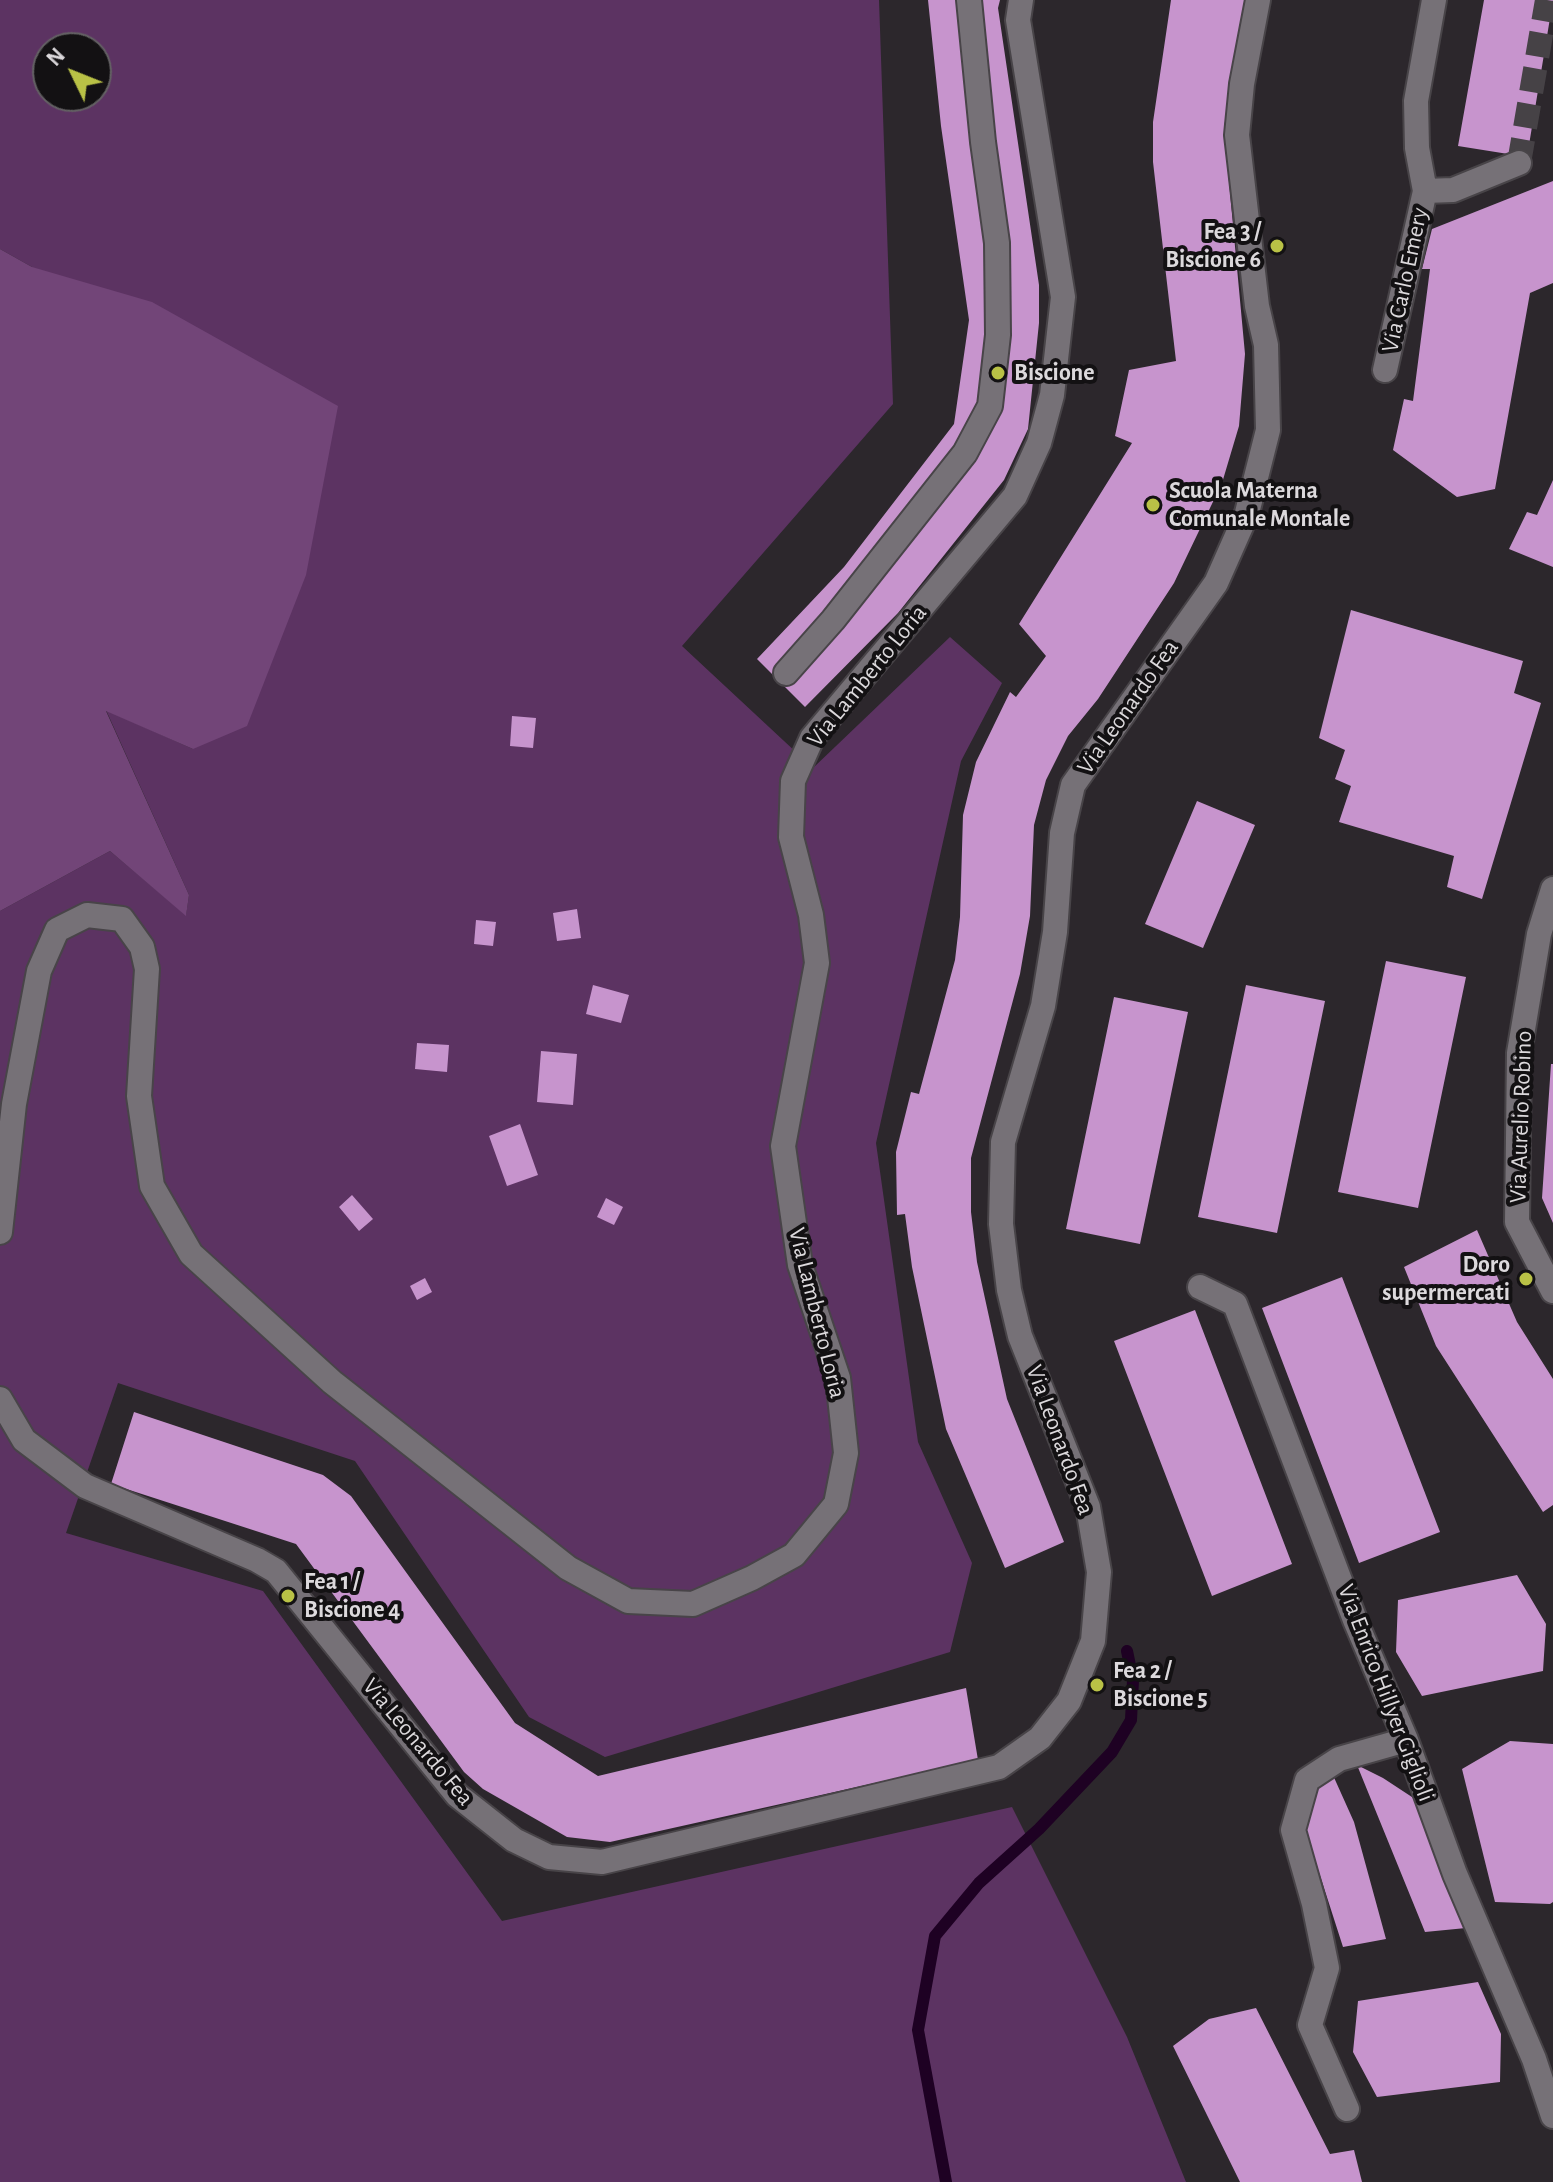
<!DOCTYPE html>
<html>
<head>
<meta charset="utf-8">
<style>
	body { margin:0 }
	#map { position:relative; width:1553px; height:2182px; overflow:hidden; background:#2c272c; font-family:"Alegreya Sans",sans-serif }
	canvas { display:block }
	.north { position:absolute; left:32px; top:32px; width:80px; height:80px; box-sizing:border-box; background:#131113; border:2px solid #636163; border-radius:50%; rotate:313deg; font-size:22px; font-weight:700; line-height:32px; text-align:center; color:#dcd9dc }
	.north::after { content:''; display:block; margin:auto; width:28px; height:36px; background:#b9c146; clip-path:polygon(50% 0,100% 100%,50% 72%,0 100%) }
</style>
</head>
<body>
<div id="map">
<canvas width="1553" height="2182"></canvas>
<div class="north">N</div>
</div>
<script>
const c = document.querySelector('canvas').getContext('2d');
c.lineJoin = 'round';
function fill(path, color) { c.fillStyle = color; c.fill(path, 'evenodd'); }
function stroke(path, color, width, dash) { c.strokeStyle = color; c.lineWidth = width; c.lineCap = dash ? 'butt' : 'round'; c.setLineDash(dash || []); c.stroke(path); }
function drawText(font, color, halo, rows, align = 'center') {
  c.font = font + ' "Alegreya Sans",sans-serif'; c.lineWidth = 8; c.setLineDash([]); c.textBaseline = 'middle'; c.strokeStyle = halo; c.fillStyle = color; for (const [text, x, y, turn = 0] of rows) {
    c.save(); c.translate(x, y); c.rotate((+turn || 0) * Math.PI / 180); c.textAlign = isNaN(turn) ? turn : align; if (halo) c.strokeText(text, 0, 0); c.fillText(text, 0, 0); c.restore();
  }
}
fill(new Path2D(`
	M 0,0 L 879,0 L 893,404 L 682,646 L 813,768 L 950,637 L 1002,683 L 961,761 L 876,1143 L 918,1442 L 972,1563 L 950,1652 L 605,1757 L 529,1717 L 355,1461 L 118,1383 L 66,1533 L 263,1591 L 502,1921 L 1012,1807 L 1127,2037 L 1186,2182 L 0,2182 L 0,911 L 110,851 L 186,915 L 189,895 L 106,710 L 193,749 L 32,267 L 0,249 ZM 48,48 L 96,48 L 96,96 L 48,96 Z`), '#5c3362');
fill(new Path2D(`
	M 0,249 L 32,267 L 152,302 L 338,406 L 306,575 L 247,726 L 193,749 L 106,711 L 189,895 L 186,916 L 110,851 L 0,911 Z`), '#724578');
stroke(new Path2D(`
	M 946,2182 L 918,2030 L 935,1936 L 979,1883 L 1039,1829 L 1112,1752 L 1131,1720 L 1133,1680 L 1127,1651`), '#1e0123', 12);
fill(new Path2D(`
	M 928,0 L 1000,0 L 998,8 L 1039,285 L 1039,323 L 1028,429 L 1004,480 L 898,613 L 805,707 L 757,659 L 844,567 L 954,424 L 969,320 L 941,126 Z
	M 1171,0 L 1245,0 L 1224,128 L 1245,354 L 1239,426 L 1222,483 L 1174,583 L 1098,699 L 1068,736 L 1046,780 L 1034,825 L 1030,916 L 1020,974 L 971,1158 L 971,1212 L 977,1262 L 1007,1399 L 1064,1542 L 1005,1568 L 946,1429 L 912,1267 L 905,1214 L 897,1215 L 896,1152 L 911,1092 L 919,1094 L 955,960 L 960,917 L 963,815 L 976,762 L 1010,692 L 1016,697 L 1046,656 L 1019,624 L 1132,443 L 1115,436 L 1129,370 L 1176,361 L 1153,162 L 1153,122 Z
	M 1484,0 L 1553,0 L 1527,157 L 1458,146 Z
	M 1553,181 L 1553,283 L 1530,293 L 1495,489 L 1457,497 L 1393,450 L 1404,399 L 1413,401 L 1430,269 L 1422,269 L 1432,229 Z
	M 1553,480 L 1553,567 L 1509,549 L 1527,512 L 1537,515 Z
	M 1351,610 L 1523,661 L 1514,693 L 1541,703 L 1482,899 L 1447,887 L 1454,856 L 1339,822 L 1351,786 L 1335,779 L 1345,750 L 1319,738 Z
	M 512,716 L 536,718 L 533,748 L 510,746 Z
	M 1197,801 L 1255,825 L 1203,948 L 1145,924 Z
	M 577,909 L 581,938 L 557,941 L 553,913 Z
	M 476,920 L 496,922 L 493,946 L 474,944 Z
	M 1386,961 L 1466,977 L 1418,1208 L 1338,1192 Z
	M 593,985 L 629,995 L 621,1023 L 586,1014 Z
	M 1246,985 L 1325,1001 L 1277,1233 L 1198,1217 Z
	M 1114,997 L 1188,1012 L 1140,1244 L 1066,1229 Z
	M 417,1043 L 449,1045 L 447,1072 L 415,1069 Z
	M 541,1051 L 577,1054 L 573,1105 L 537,1102 Z
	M 1551,1064 L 1553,1064 L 1553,1223 L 1542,1198 Z
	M 520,1124 L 538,1175 L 507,1186 L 489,1136 Z
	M 352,1195 L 373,1219 L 359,1231 L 339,1207 Z
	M 606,1198 L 623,1207 L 614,1225 L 597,1217 Z
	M 1477,1230 L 1517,1322 L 1553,1379 L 1553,1505 L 1543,1512 L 1436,1346 L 1404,1267 Z
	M 1342,1277 L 1440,1532 L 1359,1563 L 1262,1308 Z
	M 425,1278 L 432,1292 L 417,1300 L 410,1286 Z
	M 1195,1310 L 1292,1564 L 1212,1596 L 1114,1341 Z
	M 134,1412 L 323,1475 L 351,1496 L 515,1723 L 598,1776 L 966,1688 L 978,1760 L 610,1842 L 567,1837 L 483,1789 L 464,1772 L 296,1544 L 111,1484 Z
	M 1517,1575 L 1546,1624 L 1543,1671 L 1422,1696 L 1396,1652 L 1398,1600 Z
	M 1510,1741 L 1553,1744 L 1553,1902 L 1550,1904 L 1495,1902 L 1462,1769 Z
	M 1357,1765 L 1383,1778 L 1415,1799 L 1466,1928 L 1425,1932 Z
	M 1332,1773 L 1354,1822 L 1386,1939 L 1343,1947 L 1307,1835 L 1307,1800 Z
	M 1478,1982 L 1501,2034 L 1500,2082 L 1377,2097 L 1353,2052 L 1358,2001 Z
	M 1256,2008 L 1330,2154 L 1354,2150 L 1362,2182 L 1240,2182 L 1173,2046 L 1209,2019 Z`), '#c794cd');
stroke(new Path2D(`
	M 1519,163 L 1547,0`), '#464246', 24, [24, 12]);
const minor = new Path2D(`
	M 1425,191 L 1417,148 L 1416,101 L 1434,0
	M 1385,370 L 1425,191 L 1453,190 L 1519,163
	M 786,673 L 833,620 L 965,453 L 990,406 L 998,335 L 997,243 L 983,142 L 969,0
	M 1553,889 L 1539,934 L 1519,1053 L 1517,1222 L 1553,1291
	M 0,1232 L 14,1104 L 39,971 L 57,930 L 87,915 L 122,919 L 142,947 L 147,969 L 139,1096 L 152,1186 L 191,1254 L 332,1382 L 568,1568 L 628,1601 L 693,1604 L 752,1578 L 794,1555 L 836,1504 L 846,1453 L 838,1378 L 800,1265 L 783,1146 L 817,963 L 811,915 L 791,837 L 793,781 L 812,738 L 1015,496 L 1039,443 L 1052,395 L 1063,297 L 1018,20 L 1021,0
	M 1200,1287 L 1235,1304 L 1355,1620 L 1406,1740 L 1455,1874 L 1534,2059 L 1553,2116
	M 0,1399 L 24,1440 L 85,1486 L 257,1560 L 276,1571 L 457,1795 L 514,1840 L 549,1857 L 602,1862 L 999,1767 L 1040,1738 L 1069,1701 L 1093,1641 L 1099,1572 L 1088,1507 L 1020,1336 L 1009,1290 L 1001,1224 L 1003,1142 L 1043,1006 L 1055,932 L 1062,833 L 1073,785 L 1216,583 L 1247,513 L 1268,430 L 1266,345 L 1257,306 L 1237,135 L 1242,84 L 1258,0
	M 1347,2109 L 1310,2025 L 1327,1968 L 1314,1904 L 1293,1830 L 1307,1780 L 1339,1759 L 1406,1740`);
stroke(minor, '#484448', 28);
stroke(minor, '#767177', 24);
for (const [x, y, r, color] of [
	[1277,246,8,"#b9c146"],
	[998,373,8,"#b9c146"],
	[1153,505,8,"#b9c146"],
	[1526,1279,8,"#b9c146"],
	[288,1596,8,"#b9c146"],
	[1097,1685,8,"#b9c146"]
]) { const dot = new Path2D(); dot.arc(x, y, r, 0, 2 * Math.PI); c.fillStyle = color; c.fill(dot); stroke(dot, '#131113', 3); }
drawText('bold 24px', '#dcd9dc', '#131113', [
	["Fea 3 /",1261,232,"right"],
	["Biscione 6",1261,260,"right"],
	["Biscione",1014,373],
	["Scuola Materna",1169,491],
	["Comunale Montale",1169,519],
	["Doro",1510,1265,"right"],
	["supermercati",1510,1293,"right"],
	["Fea 1 /",304,1582],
	["Biscione 4",304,1610],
	["Fea 2 /",1113,1671],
	["Biscione 5",1113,1699]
], 'left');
drawText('24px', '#dcd9dc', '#131113', [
	["Via Carlo Emery",1405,280,-78],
	["Via Lamberto Loria",867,676,-51],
	["Via Leonardo Fea",1128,707,-55],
	["Via Aurelio Robino",1521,1117,-88],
	["Via Lamberto Loria",817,1313,76],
	["Via Leonardo Fea",1060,1440,70],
	["Via Enrico Hillyer Giglioli",1386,1693,69],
	["Via Leonardo Fea",418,1742,50]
]);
</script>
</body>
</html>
